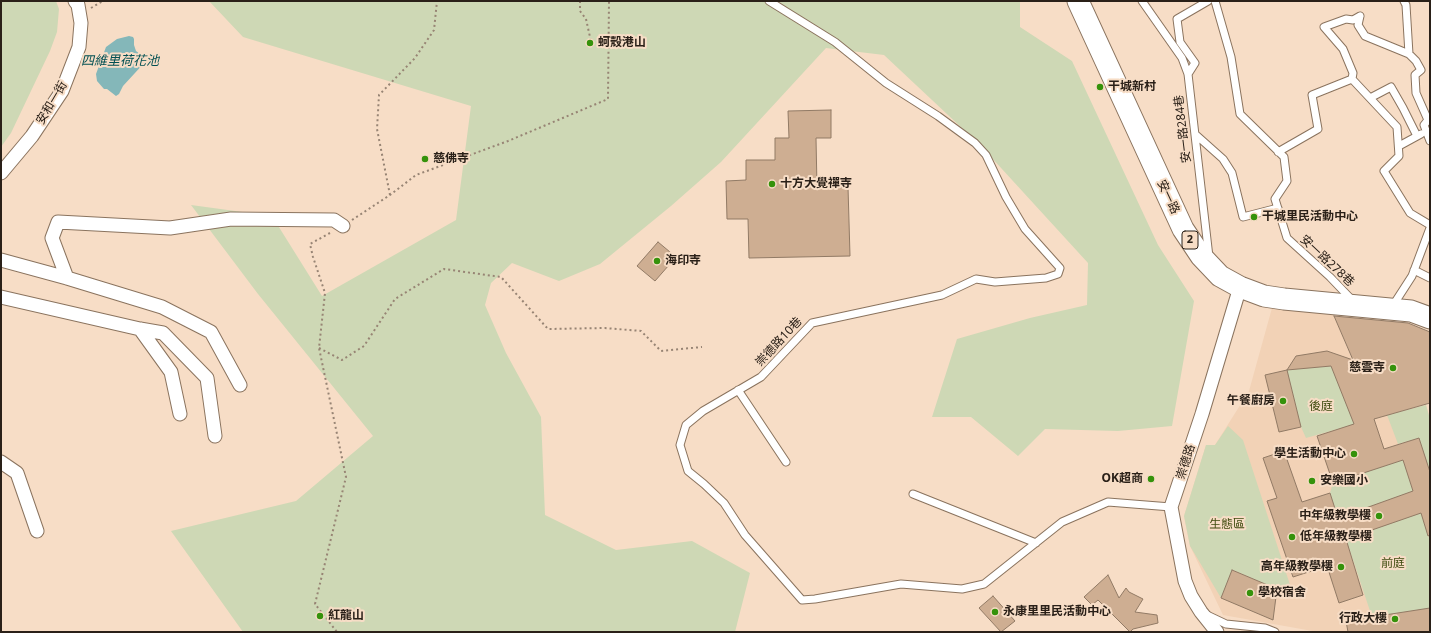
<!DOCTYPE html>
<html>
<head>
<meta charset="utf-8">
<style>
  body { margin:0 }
  #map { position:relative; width:1431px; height:633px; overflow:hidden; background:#f7ddc6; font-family:"Noto Sans",sans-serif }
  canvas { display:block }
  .frame { position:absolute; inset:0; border:2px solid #2a2018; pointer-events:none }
</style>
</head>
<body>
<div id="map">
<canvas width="1431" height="633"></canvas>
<div class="frame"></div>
</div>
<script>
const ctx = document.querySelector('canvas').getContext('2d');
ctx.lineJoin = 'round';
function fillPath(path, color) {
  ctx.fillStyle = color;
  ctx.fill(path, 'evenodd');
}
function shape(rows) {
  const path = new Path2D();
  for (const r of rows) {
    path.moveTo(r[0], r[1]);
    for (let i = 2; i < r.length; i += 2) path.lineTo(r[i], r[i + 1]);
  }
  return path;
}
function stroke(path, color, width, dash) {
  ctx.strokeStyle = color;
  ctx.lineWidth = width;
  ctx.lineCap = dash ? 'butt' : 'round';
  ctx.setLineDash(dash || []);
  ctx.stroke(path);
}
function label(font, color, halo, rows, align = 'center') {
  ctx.font = font + ' "Noto Sans","Noto Sans TC",sans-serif';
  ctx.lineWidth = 4;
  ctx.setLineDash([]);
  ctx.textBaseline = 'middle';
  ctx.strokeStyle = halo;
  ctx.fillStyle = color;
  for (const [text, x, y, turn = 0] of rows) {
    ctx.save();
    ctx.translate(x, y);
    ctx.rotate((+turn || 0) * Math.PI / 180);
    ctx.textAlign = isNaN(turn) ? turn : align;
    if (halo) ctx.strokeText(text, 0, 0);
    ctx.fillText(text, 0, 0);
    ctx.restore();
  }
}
const built = shape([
  [1272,308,1333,314,1377,418,1426,405,1430,419,1430,632,1318,632,1223,615,1190,546,1184,516,1206,445,1215,445,1249,391]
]);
const green = shape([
  [1,1,56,1,59,9,57,32,50,51,11,133,1,147],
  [209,1,1020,1,1020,27,1072,61,1158,245,1194,301,1172,426,1118,431,1045,429,1018,456,971,417,932,417,957,339,1030,318,1087,305,1088,263,980,145,884,55,826,48,721,162,671,206,600,264,559,281,512,263,491,283,485,305,506,353,541,417,545,515,616,550,692,541,750,573,735,632,243,632,171,531,296,501,373,436,258,294,191,205,272,216,322,296,456,220,471,106,243,37],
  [1331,366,1377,418,1306,438,1301,427,1287,370],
  [1426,405,1430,419,1430,472,1419,438,1398,444,1387,415],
  [1228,426,1243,440,1291,588,1277,589,1233,570,1221,598,1190,546,1184,516,1206,445,1215,445],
  [1402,457,1413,491,1338,518,1330,493,1333,483],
  [1421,513,1430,541,1430,608,1372,617,1346,539]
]);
const water = shape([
  [129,36,133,37,134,39,134,45,136,51,140,54,145,54,146,61,123,86,119,94,116,96,107,89,104,89,97,81,96,74,106,47,117,39]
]);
const building = shape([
  [831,110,831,138,816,138,817,188,848,187,850,256,749,258,748,219,727,219,726,181,746,180,746,160,775,160,775,138,789,138,788,111,831,110],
  [658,242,676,257,655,281,637,266,658,242],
  [1334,316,1408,323,1430,332,1430,403,1374,419,1384,449,1419,438,1430,472,1430,535,1428,536,1421,513,1346,539,1363,595,1339,603,1327,566,1293,577,1267,501,1277,498,1263,458,1284,451,1302,502,1330,493,1338,518,1413,491,1403,460,1333,483,1317,436,1354,424,1331,366,1287,370,1296,356,1327,351,1353,360,1334,316],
  [1287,370,1301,427,1279,432,1265,375,1287,370],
  [1232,570,1277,589,1273,620,1221,598,1232,570],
  [1108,575,1119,598,1126,588,1129,592,1143,599,1135,612,1157,615,1158,623,1133,629,1130,632,1098,600,1092,605,1084,597,1108,575],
  [993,596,1015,621,1001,632,979,608,993,596],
  [1430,608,1430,632,1348,632,1346,621,1430,608]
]);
const path = shape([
  [580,1,580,11,586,19,592,46],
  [91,8,103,1],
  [390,195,377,129,379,95,415,58,434,30,437,1],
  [352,220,390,195,416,175,508,141,608,99,609,1],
  [330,233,310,244,313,257,325,293,319,348,346,477,315,604,337,632],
  [319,348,342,360,364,346,395,299,444,269,501,277,548,329,605,328,641,331,661,351,702,347]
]);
const lane = shape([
  [769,1,835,42,886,83,938,116,975,143,986,155,1006,197,1025,229,1060,268,1058,274,1046,278,995,282,976,279,942,295,812,323,761,377,703,411,686,425,680,445,688,471,704,484,724,503,745,535,802,600,815,599,901,584,962,589,984,584,1062,522,1108,502,1171,507],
  [1142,1,1182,58,1188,74,1209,257],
  [1215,1,1231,57,1240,114,1284,157,1287,181,1275,199,1287,238,1330,277,1353,301],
  [1404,1,1406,5,1409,54,1416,61,1421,70,1415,75,1416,93,1428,120,1424,125,1430,141],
  [1360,16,1353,20,1346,19,1324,27,1343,49,1353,73,1352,79,1397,127,1399,156,1384,171,1410,213,1430,225],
  [1360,16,1358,25,1365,36,1409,54],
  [1188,74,1195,63,1180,42,1177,19,1208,1],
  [1370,98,1391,87,1403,108,1417,136],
  [1195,134,1223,159,1232,173,1243,217,1278,208],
  [1399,146,1421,134],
  [1278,152,1318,129,1312,95,1352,79],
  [1414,270,1430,278],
  [1392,307,1412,276,1430,228],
  [738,390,786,462],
  [913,494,1036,543],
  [1207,615,1226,624,1265,628,1275,632]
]);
const street = shape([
  [1,173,32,136,62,91,79,47,81,23,78,5,75,1],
  [1,260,67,278,162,307,211,332,240,385],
  [67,278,52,238,58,222,170,228,231,219,334,220,343,226],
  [1,297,140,329,163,333,207,378,215,436],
  [140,329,171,372,180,414],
  [1,462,17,473,37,531],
  [1217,632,1201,612,1191,596,1185,581,1171,507,1202,414,1240,287]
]);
const primary = shape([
  [1078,1,1183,229,1201,256,1220,276,1240,287,1264,296,1284,299,1411,311,1430,318]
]);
const markers = [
  [590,43,4,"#35920b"],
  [1100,87,4,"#35920b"],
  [425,159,4,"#35920b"],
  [772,184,4,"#35920b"],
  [1254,217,4,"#35920b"],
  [657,261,4,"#35920b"],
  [1393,368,4,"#35920b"],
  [1283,401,4,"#35920b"],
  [1354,454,4,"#35920b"],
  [1151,479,4,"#35920b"],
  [1312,481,4,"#35920b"],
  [1379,516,4,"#35920b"],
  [1292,537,4,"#35920b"],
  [1341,567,4,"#35920b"],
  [1250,593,4,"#35920b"],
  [995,612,4,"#35920b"],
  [320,616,4,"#35920b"],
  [1395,619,4,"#35920b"]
];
const shields = [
  [1190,240,16]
];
const shieldNames = [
  ["2",1190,240]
];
const poiNames = [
  ["蚵殼港山",598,43],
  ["干城新村",1108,87],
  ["慈佛寺",433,159],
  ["十方大覺禪寺",780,184],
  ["干城里民活動中心",1262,217],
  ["海印寺",665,261],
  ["慈雲寺",1385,368,"right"],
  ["午餐廚房",1275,401,"right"],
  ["學生活動中心",1346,454,"right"],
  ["OK超商",1143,479,"right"],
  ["安樂國小",1320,481],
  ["中年級教學樓",1371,516,"right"],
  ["低年級教學樓",1300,537],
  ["高年級教學樓",1333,567,"right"],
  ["學校宿舍",1258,593],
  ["永康里里民活動中心",1003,612],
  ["紅龍山",328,616],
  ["行政大樓",1387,619,"right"]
];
const streetNames = [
  ["安和一街",52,103,-59],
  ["安一路284巷",1183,129,-97],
  ["安一路",1168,197,65],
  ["安一路278巷",1327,261,43],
  ["崇德路10巷",779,342,-47],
  ["崇德路",1186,462,-72]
];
const parkNames = [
  ["後庭",1321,407],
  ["生態區",1227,525],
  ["前庭",1393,564]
];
const waterNames = [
  ["四維里荷花池",120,61]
];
fillPath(built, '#f2d2b6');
fillPath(green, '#ced8b5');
fillPath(water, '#84b7b9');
fillPath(building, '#ceae92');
stroke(building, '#917a65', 1);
stroke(lane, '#8a735e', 9);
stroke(street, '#8a735e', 15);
stroke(primary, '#8a735e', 23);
stroke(path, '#978474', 2, [2, 3]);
stroke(lane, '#fff', 7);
stroke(street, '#fff', 13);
stroke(primary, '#fff', 21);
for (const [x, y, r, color] of markers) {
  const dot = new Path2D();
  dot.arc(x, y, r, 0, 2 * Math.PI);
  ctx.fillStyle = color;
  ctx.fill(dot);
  stroke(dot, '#f7ddc6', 1.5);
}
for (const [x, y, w] of shields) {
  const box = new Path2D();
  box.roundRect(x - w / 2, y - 9, w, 18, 3);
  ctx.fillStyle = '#f7ddc6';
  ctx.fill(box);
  stroke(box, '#2a2018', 1);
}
label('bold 11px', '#2a2018', null, shieldNames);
label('bold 12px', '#2a2018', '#f7ddc6', poiNames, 'left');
label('12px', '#2a2018', '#f7ddc6', streetNames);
label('12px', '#404c10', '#f7ddc6', parkNames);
label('italic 13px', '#004f52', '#f7ddc6', waterNames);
</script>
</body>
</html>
